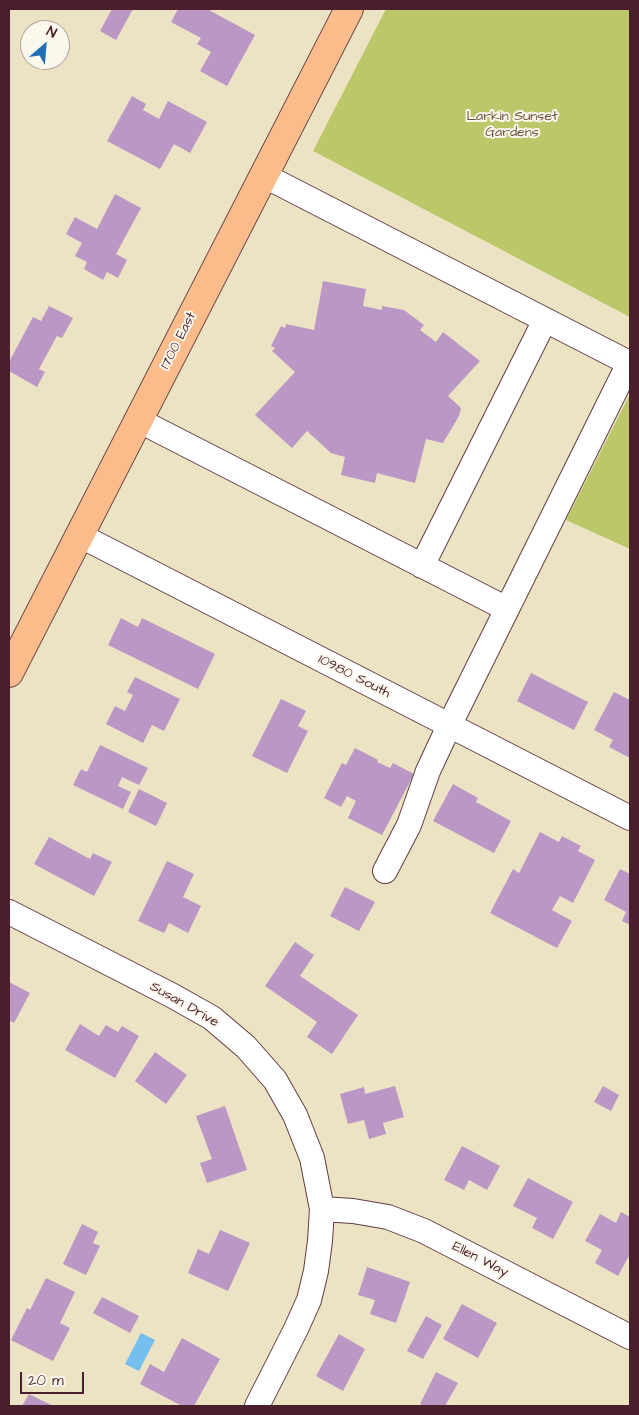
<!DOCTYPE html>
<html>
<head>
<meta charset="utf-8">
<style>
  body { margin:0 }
  #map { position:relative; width:639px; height:1415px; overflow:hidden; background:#ece3c4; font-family:"Architects Daughter",sans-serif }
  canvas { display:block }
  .frame { position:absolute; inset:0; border:10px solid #4a1f2b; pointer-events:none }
  .north { position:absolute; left:20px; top:20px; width:50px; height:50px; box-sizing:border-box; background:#fbf7ec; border:1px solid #b4a19f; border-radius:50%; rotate:27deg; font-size:14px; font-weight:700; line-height:20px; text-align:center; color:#4a1f2b }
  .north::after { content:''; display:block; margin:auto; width:18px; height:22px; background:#1f6fb2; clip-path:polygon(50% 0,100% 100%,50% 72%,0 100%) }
  .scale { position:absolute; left:20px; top:1372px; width:64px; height:22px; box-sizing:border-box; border:2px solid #4a1f2b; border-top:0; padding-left:6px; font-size:15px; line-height:18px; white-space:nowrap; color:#4a1f2b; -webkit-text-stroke:4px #fbf7ec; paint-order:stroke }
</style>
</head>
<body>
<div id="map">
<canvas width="639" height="1415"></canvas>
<div class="frame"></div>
<div class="north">N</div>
<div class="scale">20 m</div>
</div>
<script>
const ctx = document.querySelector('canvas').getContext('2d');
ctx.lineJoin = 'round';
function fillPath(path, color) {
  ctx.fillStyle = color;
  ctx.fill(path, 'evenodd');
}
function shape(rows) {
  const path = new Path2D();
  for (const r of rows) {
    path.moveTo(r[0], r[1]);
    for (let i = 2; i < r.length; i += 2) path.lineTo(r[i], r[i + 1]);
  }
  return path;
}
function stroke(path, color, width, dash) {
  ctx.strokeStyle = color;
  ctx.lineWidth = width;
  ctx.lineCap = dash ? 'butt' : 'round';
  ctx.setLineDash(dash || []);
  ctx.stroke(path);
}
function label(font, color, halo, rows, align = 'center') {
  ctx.font = font + ' "Architects Daughter",sans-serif';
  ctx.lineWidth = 4;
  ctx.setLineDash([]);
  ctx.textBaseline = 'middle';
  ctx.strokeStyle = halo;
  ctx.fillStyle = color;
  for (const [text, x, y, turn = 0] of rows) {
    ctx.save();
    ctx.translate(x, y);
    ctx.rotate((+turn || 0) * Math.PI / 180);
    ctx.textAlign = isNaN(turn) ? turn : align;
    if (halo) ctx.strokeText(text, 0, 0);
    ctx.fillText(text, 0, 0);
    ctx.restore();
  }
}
const green = shape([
  [386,9,630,9,630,317,313,151],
  [630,394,630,549,566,520]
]);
const water = shape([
  [141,1333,155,1340,139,1371,125,1364]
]);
const building = shape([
  [112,9,133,9,116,40,100,31],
  [178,9,207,9,255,35,227,86,200,71,211,52,197,44,201,38,171,22],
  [132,96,146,104,143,110,159,119,168,101,207,122,190,153,174,144,160,169,107,141],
  [115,194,141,208,116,254,127,260,118,278,107,272,103,280,84,269,87,262,75,256,82,243,66,234,75,217,97,229],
  [323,281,366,289,363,306,382,310,382,306,404,310,424,325,420,330,436,342,443,332,480,361,448,396,461,408,459,416,443,443,426,439,415,483,377,473,375,483,341,475,345,457,331,453,307,431,292,448,255,415,295,372,272,351,275,348,271,346,281,326,285,328,286,324,314,330],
  [49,306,73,318,62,338,57,336,39,369,45,372,37,387,9,371,9,362,33,317,41,321],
  [121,618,138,627,142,618,215,654,198,689,108,645],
  [531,673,588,702,574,730,517,701],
  [135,677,180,699,164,731,152,725,143,743,106,724,115,706,125,711,133,695,127,692],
  [614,692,630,700,630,758,609,747,613,740,594,730],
  [281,699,306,711,298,726,308,731,287,773,252,756],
  [100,745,148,768,139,785,122,777,118,786,131,792,123,809,73,785,81,769,87,772],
  [355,748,378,760,377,762,390,768,393,763,414,774,382,835,348,818,356,801,347,796,341,807,324,798,342,763,346,765],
  [453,784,478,798,476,802,511,821,494,853,433,821],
  [139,789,167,803,156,826,128,812],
  [540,832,559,842,562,836,581,846,578,851,595,860,573,903,560,896,552,910,572,921,557,948,490,913,513,869,519,873],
  [49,837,90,859,93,853,112,862,94,896,34,864],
  [167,861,194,874,183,897,201,906,188,933,169,923,164,933,138,921],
  [620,869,630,874,630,925,622,921,626,912,604,900],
  [345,887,375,902,359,931,330,916],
  [295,942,314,955,300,976,358,1015,332,1054,307,1037,317,1022,265,986],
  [9,982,30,993,14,1023,9,1020],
  [80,1024,99,1036,106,1025,118,1032,122,1026,139,1036,115,1078,65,1050],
  [155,1052,187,1075,166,1104,135,1081],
  [395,1086,404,1117,383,1123,386,1134,369,1139,364,1120,348,1124,340,1094,364,1087,365,1094],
  [603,1086,619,1095,611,1111,594,1102],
  [225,1106,247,1170,207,1183,200,1163,212,1159,196,1116],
  [462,1146,500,1166,487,1190,469,1180,464,1190,444,1180],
  [528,1178,573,1202,553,1239,532,1228,537,1218,513,1206],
  [621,1212,630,1217,630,1254,618,1276,595,1263,602,1250,585,1241,600,1214,616,1223],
  [82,1224,98,1232,93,1243,100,1246,86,1275,63,1264],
  [220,1230,250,1243,228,1291,188,1273,198,1249,209,1254],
  [367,1267,410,1282,396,1323,370,1314,375,1300,358,1295],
  [46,1278,75,1292,60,1323,70,1328,53,1361,11,1340,27,1308,30,1310],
  [102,1297,139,1316,130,1333,93,1313],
  [462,1304,497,1323,478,1358,443,1339],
  [426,1316,442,1325,423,1359,407,1351],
  [339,1334,365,1349,343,1391,316,1376],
  [182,1338,220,1359,194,1406,182,1406,140,1384,150,1364,164,1372],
  [436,1372,458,1383,445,1406,425,1406,420,1404],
  [29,1394,53,1406,22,1406]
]);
const minor = shape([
  [263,175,629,363,449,726,428,771,409,825,385,871],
  [138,420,507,609],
  [79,535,630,818],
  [422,566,545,320],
  [9,912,173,996,212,1018,246,1047,275,1080,295,1115,312,1158,322,1209,320,1241,316,1271,309,1300,296,1329,257,1406],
  [322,1209,353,1211,388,1217,424,1231,630,1337]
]);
const major = shape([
  [9,673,349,9]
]);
const parkNames = [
  ["Larkin Sunset",512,117],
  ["Gardens",512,133]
];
const streetNames = [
  ["1700 East",179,341,-63],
  ["10980 South",354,677,27],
  ["Susan Drive",184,1005,30],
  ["Ellen Way",480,1260,27]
];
fillPath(green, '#bbc769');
fillPath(water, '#75bfee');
fillPath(building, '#bb97c5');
stroke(minor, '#623c42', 26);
stroke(major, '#623c42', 30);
stroke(minor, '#fff', 24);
stroke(major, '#fabc8b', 28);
label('14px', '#6c513e', '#fbf7ec', parkNames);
label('14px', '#4a1f2b', '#fbf7ec', streetNames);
</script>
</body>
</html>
